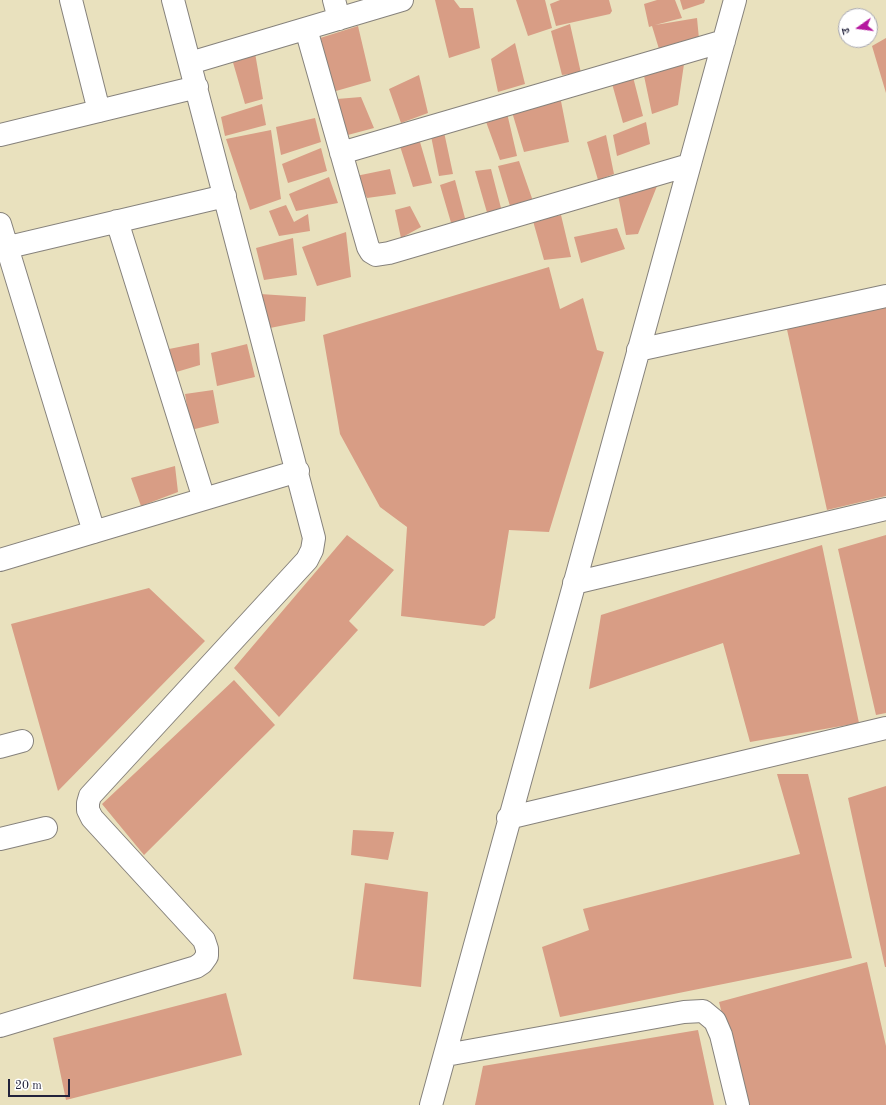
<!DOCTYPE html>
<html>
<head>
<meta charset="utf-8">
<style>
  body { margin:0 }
  #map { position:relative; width:886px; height:1105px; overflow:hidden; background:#e9e1be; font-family:"Old Standard TT","Noto Serif Devanagari",serif }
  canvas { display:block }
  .north { position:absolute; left:838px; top:8px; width:40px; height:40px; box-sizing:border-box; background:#fff; border:1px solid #a7a7b1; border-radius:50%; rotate:256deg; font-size:11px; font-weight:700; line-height:16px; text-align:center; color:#22223b }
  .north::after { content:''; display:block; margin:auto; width:14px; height:18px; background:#b5179e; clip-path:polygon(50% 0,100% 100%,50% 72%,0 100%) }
  .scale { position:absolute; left:8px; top:1079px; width:62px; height:18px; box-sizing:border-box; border:2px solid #22223b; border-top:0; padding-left:5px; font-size:12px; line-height:14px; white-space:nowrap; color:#22223b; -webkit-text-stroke:3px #fff; paint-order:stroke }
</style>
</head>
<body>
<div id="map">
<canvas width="886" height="1105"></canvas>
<div class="north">उ</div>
<div class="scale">20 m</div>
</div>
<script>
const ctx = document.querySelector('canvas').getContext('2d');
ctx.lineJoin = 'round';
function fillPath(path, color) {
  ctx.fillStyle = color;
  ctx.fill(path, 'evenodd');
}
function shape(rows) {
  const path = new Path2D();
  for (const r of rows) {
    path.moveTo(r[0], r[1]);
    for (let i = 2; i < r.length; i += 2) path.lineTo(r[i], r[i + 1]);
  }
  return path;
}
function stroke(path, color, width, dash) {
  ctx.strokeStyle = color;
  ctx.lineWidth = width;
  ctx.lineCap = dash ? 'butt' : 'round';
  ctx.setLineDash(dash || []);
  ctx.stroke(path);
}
const building = shape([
  [435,0,454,0,460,8,473,8,480,48,449,58],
  [516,0,545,0,552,28,528,36],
  [560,0,609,0,612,11,610,14,556,26,550,4],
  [657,0,675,0,682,18,655,25,697,18,699,39,659,49,652,26,649,27,644,4],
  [680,0,705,0,704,3,683,10],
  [570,24,581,73,562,75,551,31],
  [358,26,371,81,329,93,317,39],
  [886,38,886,93,872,46],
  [515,43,525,84,498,92,491,59],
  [255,53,263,99,245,104,232,59],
  [684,64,678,105,652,114,643,71],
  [632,73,643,116,623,123,611,80],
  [419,75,428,113,401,123,389,89],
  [560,96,569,142,524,152,512,112],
  [361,97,374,128,344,136,337,99],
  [262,104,266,125,225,136,221,117],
  [507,113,517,156,500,160,485,119],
  [315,118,321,142,281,155,276,127],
  [646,122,650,144,617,156,613,135],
  [271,130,281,199,250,210,226,139],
  [444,132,453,174,439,176,431,136],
  [606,135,614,174,598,180,587,142],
  [420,142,432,183,413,187,399,143],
  [321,148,327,171,288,183,282,164],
  [519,161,534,204,510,206,498,166],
  [390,169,396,194,367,198,356,176],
  [491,169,501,208,500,211,488,216,475,171],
  [329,177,338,203,296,211,289,194],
  [455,180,466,222,452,226,440,185],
  [659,181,638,234,626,235,618,195],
  [286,205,294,222,308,214,310,231,279,236,269,211],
  [410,206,421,227,401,238,395,210],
  [561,215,571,257,544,260,533,221],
  [617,228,625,249,581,263,574,237],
  [346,232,351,277,317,286,302,247],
  [293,238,297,275,264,280,256,248],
  [549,267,560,309,583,298,597,350,604,352,549,532,509,530,495,618,484,626,401,616,407,527,380,507,340,434,323,335],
  [260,294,306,297,305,321,265,329],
  [886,305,886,496,827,510,786,325],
  [199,343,200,365,173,373,169,349],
  [247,344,255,377,217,386,211,353],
  [213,390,219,423,191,430,185,394],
  [175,466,178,492,141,506,131,478],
  [347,535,394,570,349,621,358,630,279,717,234,668],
  [886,535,886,713,876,715,838,549],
  [822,545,859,723,750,742,723,643,589,689,601,615],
  [149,588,205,641,58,791,11,624],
  [234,680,275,725,144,855,102,804],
  [777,774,808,774,852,958,560,1017,542,947,589,930,583,909,800,854],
  [886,786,886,967,885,967,848,798],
  [353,830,394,832,388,860,351,855],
  [365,883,428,892,421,987,353,979],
  [867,962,886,1046,886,1105,745,1105,719,1002],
  [226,993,242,1055,66,1100,53,1038],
  [698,1030,714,1105,475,1105,483,1066]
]);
const minor = shape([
  [71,0,99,111],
  [334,0,339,19],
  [306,29,368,247,371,252,376,255,389,253,689,165],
  [190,63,402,0],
  [0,135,197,87],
  [341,153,724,41],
  [117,221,204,499],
  [0,224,94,532],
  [0,249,225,196],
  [638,350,886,296],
  [0,560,298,471],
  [574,583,886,509],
  [0,747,22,741],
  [508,818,886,728],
  [0,839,46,828],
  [0,1026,196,967,202,963,207,956,207,949,204,940,92,818,88,810,88,803,90,796,307,560,312,550,314,538,173,0],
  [446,1055,684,1012,703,1011,715,1021,721,1035,738,1105],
  [431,1105,735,0]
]);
fillPath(building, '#d89d85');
stroke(minor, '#86827c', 24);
stroke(minor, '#fff', 22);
</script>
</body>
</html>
